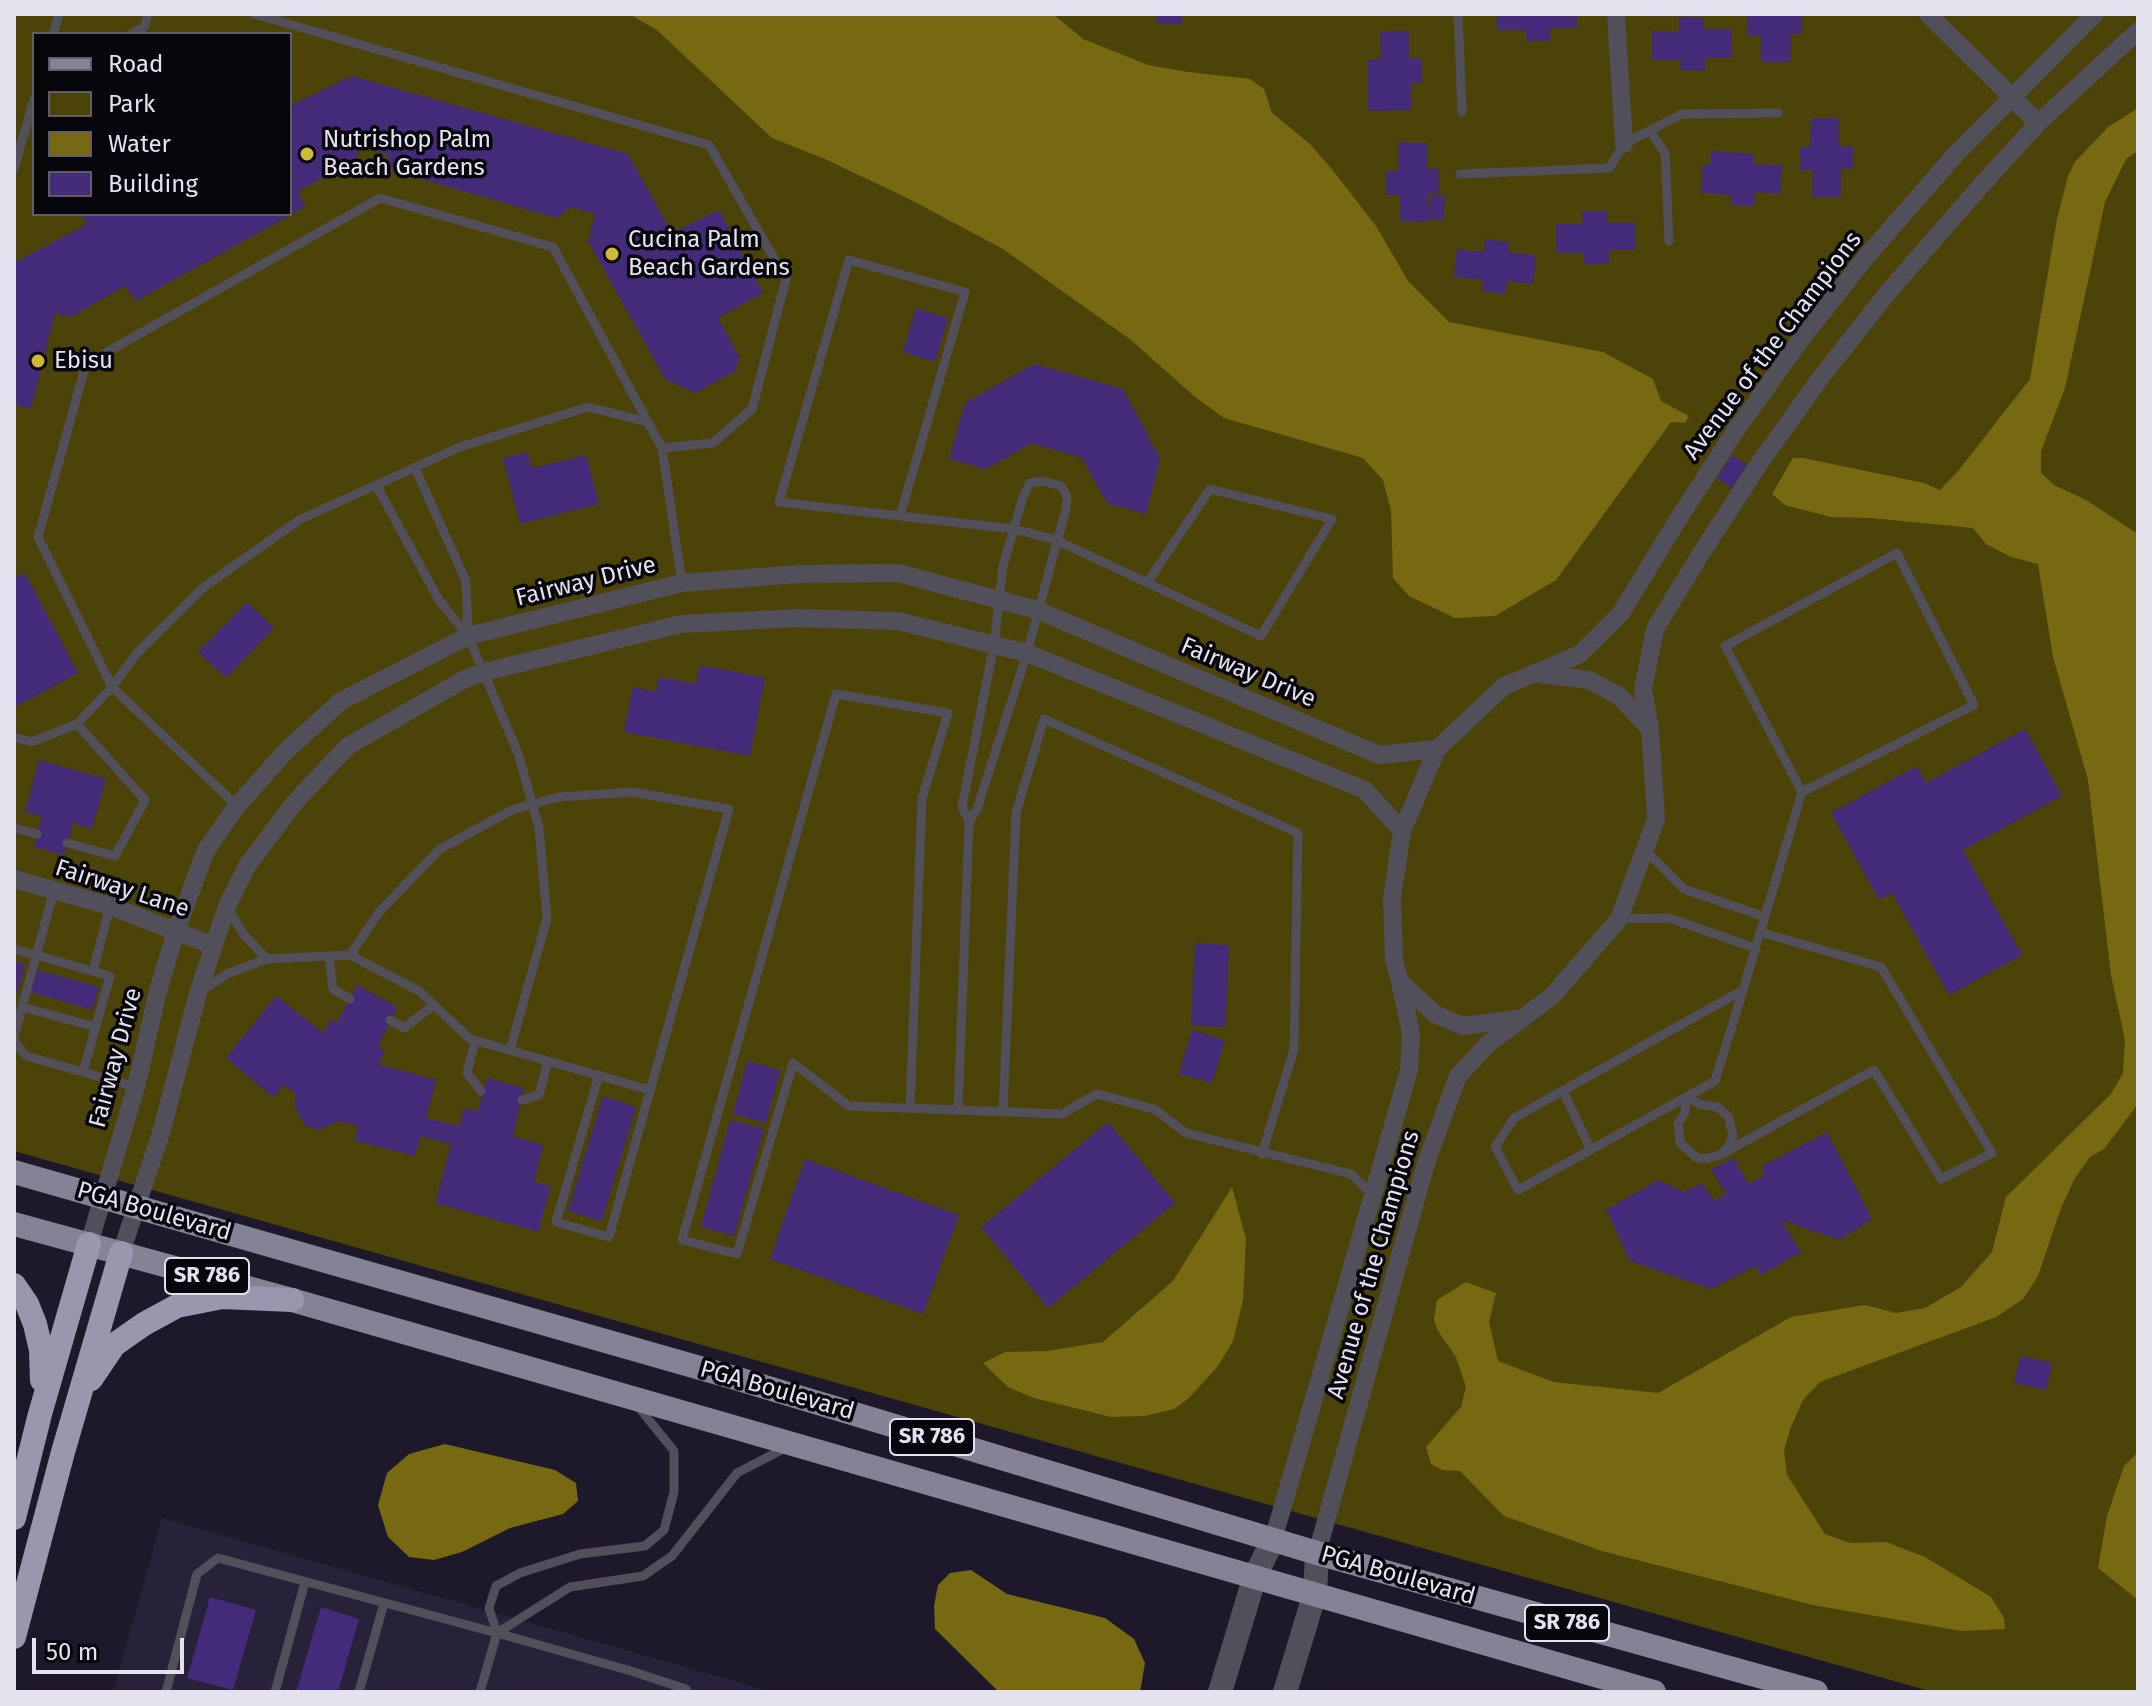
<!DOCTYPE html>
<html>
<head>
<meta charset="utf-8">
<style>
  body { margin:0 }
  #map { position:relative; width:2152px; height:1706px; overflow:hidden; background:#1d192b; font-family:"Fira Sans",sans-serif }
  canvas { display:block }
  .frame { position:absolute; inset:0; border:16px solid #e4e2ee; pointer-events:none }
  .legend { position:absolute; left:32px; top:32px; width:260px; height:184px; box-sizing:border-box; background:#07060d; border:2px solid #5f5e67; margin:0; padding:10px 14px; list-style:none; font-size:24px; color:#e4e2ee }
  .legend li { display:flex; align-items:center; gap:16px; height:40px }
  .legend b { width:40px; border:2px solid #5f5e67 }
  .scale { position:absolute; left:32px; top:1638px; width:152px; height:36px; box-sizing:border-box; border:4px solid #e4e2ee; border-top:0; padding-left:10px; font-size:24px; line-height:28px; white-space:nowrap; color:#e4e2ee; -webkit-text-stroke:6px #07060d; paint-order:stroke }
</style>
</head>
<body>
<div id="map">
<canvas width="2152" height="1706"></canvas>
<div class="frame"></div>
<ul class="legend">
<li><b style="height:10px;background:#868296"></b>Road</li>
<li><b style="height:22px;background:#4c4308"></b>Park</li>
<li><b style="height:22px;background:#776911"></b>Water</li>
<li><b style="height:22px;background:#432b79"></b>Building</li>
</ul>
<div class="scale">50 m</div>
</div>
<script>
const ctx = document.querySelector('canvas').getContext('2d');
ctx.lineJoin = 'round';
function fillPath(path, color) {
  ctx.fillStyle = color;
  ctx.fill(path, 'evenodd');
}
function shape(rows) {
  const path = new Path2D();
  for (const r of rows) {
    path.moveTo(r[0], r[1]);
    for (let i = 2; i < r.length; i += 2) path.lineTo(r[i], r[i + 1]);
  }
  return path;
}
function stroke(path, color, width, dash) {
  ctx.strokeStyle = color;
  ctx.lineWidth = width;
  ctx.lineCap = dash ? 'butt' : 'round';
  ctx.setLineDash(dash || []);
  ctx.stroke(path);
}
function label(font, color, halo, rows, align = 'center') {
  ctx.font = font + ' "Fira Sans",sans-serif';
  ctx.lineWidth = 7;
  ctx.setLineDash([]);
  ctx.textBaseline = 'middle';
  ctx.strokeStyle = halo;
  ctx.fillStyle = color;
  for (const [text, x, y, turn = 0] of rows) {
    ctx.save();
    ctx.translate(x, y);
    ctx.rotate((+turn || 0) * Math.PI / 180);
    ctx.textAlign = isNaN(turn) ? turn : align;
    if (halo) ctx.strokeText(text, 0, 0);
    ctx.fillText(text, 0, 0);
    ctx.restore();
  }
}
const built = shape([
  [162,1518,773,1692,113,1692]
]);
const green = shape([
  [14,14,2138,14,2138,1692,1933,1692,14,1151],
  [34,34,290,34,290,214,34,214]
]);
const water = shape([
  [629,14,1053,14,1083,39,1148,65,1188,72,1250,79,1264,89,1272,113,1310,144,1335,173,1376,226,1408,281,1449,322,1603,352,1653,379,1661,401,1689,416,1685,423,1671,422,1556,580,1495,616,1455,618,1409,596,1393,578,1391,510,1383,480,1363,458,1224,418,1194,396,1131,340,1003,249,911,200,825,159,772,138,657,30],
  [2138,108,2138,151,2126,159,2105,202,2065,388,2041,451,2041,473,2054,485,2086,500,2138,534,2138,1104,2104,1149,2090,1157,2075,1178,2061,1208,2038,1276,2023,1299,1996,1317,1820,1382,1803,1400,1791,1427,1784,1450,1787,1475,1825,1534,1850,1543,1886,1542,1925,1557,1991,1597,2004,1618,2005,1629,1961,1631,1813,1605,1602,1551,1504,1516,1460,1471,1442,1470,1431,1464,1426,1447,1461,1407,1466,1387,1456,1357,1438,1331,1434,1320,1437,1300,1466,1282,1496,1293,1489,1322,1498,1361,1554,1382,1658,1393,1791,1317,1865,1305,1896,1313,1925,1308,1961,1287,1992,1252,2006,1197,2111,1094,2123,1073,2125,1040,2111,975,2088,780,2053,657,2038,564,2011,557,1986,544,1973,528,1871,518,1831,517,1785,505,1772,494,1793,458,1803,458,1924,483,1940,490,1959,470,2030,379,2057,219,2068,176,2075,162,2108,127],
  [1232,1187,1246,1239,1243,1300,1233,1341,1218,1366,1189,1398,1174,1409,1145,1416,1111,1417,1034,1398,1008,1387,983,1363,1005,1352,1047,1351,1103,1342,1173,1281],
  [445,1444,555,1470,576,1483,578,1501,563,1514,510,1528,462,1552,434,1560,409,1557,388,1537,378,1505,387,1473,409,1454],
  [2138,1452,2138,1600,2098,1568,2107,1516,2124,1466],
  [971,1570,1007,1594,1105,1618,1134,1639,1145,1663,1140,1692,999,1692,935,1629,934,1606,938,1585,950,1573]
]);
const building = shape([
  [1157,14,1182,14,1182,24,1157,24],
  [1497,14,1577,14,1577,28,1550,28,1550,41,1526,41,1526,30,1497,30],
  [1748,14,1802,14,1801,34,1791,34,1790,62,1761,62,1761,36,1747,36],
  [1679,17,1704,18,1704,29,1732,29,1731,58,1705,58,1705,71,1680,70,1681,60,1652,60,1652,31,1679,32],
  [1409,31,1409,58,1421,58,1422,83,1411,83,1411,110,1368,111,1368,60,1381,59,1380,32],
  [352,76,628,154,672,233,719,210,763,293,718,318,739,356,736,371,695,393,665,379,588,241,595,214,571,207,557,218,393,171,387,154,360,147,355,161,298,191,305,207,136,301,125,286,71,317,55,313,31,409,14,404,14,263,87,224,81,214,290,214,290,106],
  [1811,118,1839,118,1839,146,1853,146,1853,169,1841,169,1841,197,1812,197,1813,170,1800,170,1800,147,1810,147],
  [1399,142,1427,143,1427,169,1439,169,1439,193,1428,193,1428,222,1400,221,1400,195,1386,195,1386,171,1398,171],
  [1711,151,1754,154,1753,164,1782,165,1780,194,1755,192,1754,206,1731,205,1731,195,1701,193,1703,164,1711,165],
  [1431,195,1445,196,1443,221,1428,219],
  [1582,211,1607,211,1607,223,1635,223,1635,250,1609,250,1609,264,1584,264,1584,253,1556,253,1556,224,1582,224],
  [1485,239,1509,242,1508,252,1536,255,1533,284,1507,281,1505,294,1482,291,1483,280,1454,277,1457,249,1484,252],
  [916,308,948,318,935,362,903,352],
  [1034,364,1123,389,1160,458,1146,514,1107,503,1082,458,1032,443,986,469,949,459,965,403],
  [527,452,532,468,586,455,599,504,520,524,503,458],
  [1732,455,1747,465,1732,488,1717,478],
  [25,573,78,673,17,706,14,701,14,578],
  [247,602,274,628,226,678,198,652],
  [700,665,765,678,750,756,624,732,633,687,656,692,659,677,696,684],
  [2025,729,2062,796,1963,850,2022,955,1949,995,1892,893,1879,900,1831,813,1917,766,1926,783],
  [39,760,106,779,92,829,73,823,64,855,34,847,42,817,25,812],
  [1195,943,1229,945,1225,1027,1191,1025],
  [14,961,25,964,15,1000,14,1000],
  [37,970,99,987,92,1010,31,992],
  [357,985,397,1007,378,1047,385,1051,378,1064,436,1080,426,1118,459,1126,464,1108,478,1111,487,1078,524,1088,513,1136,543,1145,534,1182,551,1186,538,1232,435,1203,451,1144,421,1136,415,1156,355,1141,358,1126,339,1121,318,1130,306,1126,299,1116,295,1104,296,1094,284,1085,273,1097,226,1058,276,996,323,1033,331,1019,337,1022],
  [1192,1030,1225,1040,1212,1083,1179,1074],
  [747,1061,780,1070,766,1123,733,1114],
  [603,1096,636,1107,602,1221,568,1211],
  [730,1120,764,1129,734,1236,701,1227],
  [1108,1122,1175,1203,1048,1308,981,1227],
  [1827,1132,1872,1219,1840,1240,1781,1220,1801,1252,1761,1275,1755,1266,1711,1289,1630,1261,1606,1210,1658,1180,1684,1192,1702,1183,1714,1201,1726,1194,1711,1169,1734,1158,1748,1184,1765,1175,1761,1167],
  [805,1159,959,1215,923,1314,770,1259],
  [2020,1356,2052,1363,2046,1390,2014,1383],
  [210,1597,256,1610,233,1690,187,1678],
  [321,1607,359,1619,338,1692,296,1692]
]);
const service = shape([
  [254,14,709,145,786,279,752,409,713,443,662,448,682,583],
  [1458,14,1462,112],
  [53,34,59,14],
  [131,34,144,27,148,14],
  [1650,131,1665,153,1669,241],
  [14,169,34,99],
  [1460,174,1609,168,1624,144,1682,114,1778,113],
  [415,468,466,581,468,636],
  [376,485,439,600,468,636,518,753,539,828,547,918,510,1050],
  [900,516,965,292,849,260,779,502,839,509,1014,529,1056,540,1261,636,1332,519,1210,489,1147,583],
  [77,724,112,687,137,653,204,587,299,520,460,447,588,407,648,422],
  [14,737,32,742,77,724,145,800,115,856,67,843],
  [237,806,112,687,38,537,86,364,380,198,553,247,662,448],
  [969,822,977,809,1027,653,1066,509,1067,497,1061,486,1043,481,1030,483,1023,497,1003,566,994,645,962,806,969,822,958,1110,1062,1114,1097,1094,1154,1109,1186,1133,1351,1174,1374,1196],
  [14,828,37,834],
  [1645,850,1684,889,1765,917],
  [228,909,244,935,267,959],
  [1619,919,1669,918,1755,948],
  [14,949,110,976,83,1072],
  [350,955,419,991,470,1039,650,1090],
  [329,957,333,989,350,999],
  [93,971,110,906],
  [1743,990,1514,1118,1495,1147,1518,1190,1715,1081,1743,990,1802,792,1725,646,1897,553,1974,705,1802,792],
  [201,991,229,973,267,959,350,955,380,911,440,849,512,810,559,797,632,792,729,809,609,1237,556,1222,599,1075],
  [22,1007,96,1027],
  [390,1020,404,1028,434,1005],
  [14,1037,54,890],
  [14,1041,26,1056,136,1087],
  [475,1041,467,1073,481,1091],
  [1563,1091,1591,1150],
  [1687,1096,1699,1104,1717,1107,1729,1117,1733,1136,1727,1148,1720,1155,1705,1159,1696,1157,1680,1143,1678,1124,1685,1112,1687,1096],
  [522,1100,539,1095,548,1061],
  [910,1108,922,798,948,713,836,694,682,1240,737,1254,793,1063,849,1106,958,1110],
  [1003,1111,1016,813,1044,719,1298,833,1294,1049,1262,1154],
  [1720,1155,1874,1070,1941,1179,1992,1153,1881,967,1760,932],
  [497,1633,570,1587,643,1576,672,1556,737,1473,787,1447],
  [166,1692,197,1574,218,1558,497,1633,631,1671,686,1689,687,1692],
  [275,1692,305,1582],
  [359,1692,384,1603],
  [480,1692,497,1633,489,1608,496,1586,520,1573,580,1554,645,1546,664,1530,674,1492,674,1451,636,1404]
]);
const minor = shape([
  [1616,14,1624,144],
  [1928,14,2038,123],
  [1536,673,1580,654,1621,613,1677,521,1736,430,1799,342,1866,257,1955,155,2095,14],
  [1650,729,1643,689,1655,629,1700,555,1759,464,1822,376,1889,291,1978,189,2038,123,2138,31],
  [14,879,110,906,214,946],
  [89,1244,136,1087,158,991,176,931,206,850,237,806,286,751,341,701,468,636,682,583,798,574,898,573,1037,610,1379,755,1437,749],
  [121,1253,161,1133,198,993,227,906,247,866,295,802,348,746,463,680,484,672,681,624,797,618,898,621,1027,653,1365,790,1402,831],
  [1273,1540,1409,1070,1411,1033,1400,982],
  [1317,1553,1426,1163,1458,1076,1488,1044,1523,1018,1553,995,1619,919,1656,819,1650,729,1619,696,1589,680,1535,673,1504,686,1437,749,1402,831,1392,898,1394,960,1400,982,1435,1014,1463,1026,1523,1018]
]);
const tertiary = shape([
  [1220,1692,1255,1576,1273,1540],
  [1285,1692,1315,1593,1317,1553]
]);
const primary = shape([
  [14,1172,735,1378,1317,1553,1816,1692],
  [14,1224,292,1300,1654,1692]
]);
const motorway = shape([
  [14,1285,27,1304,35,1324,41,1350,42,1380],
  [91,1379,114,1345,144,1324,177,1306,222,1297,292,1300],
  [14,1518,40,1414,89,1244],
  [14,1637,63,1452,121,1253]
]);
const markers = [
  [307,154,8,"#ceb837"],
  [612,254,8,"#ceb837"],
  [38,361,8,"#ceb837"]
];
const shields = [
  [207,1276,84],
  [932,1437,84],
  [1567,1623,84]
];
const shieldNames = [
  ["SR 786",207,1276],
  ["SR 786",932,1437],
  ["SR 786",1567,1623]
];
const poiNames = [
  ["Nutrishop Palm",323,140],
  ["Beach Gardens",323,168],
  ["Cucina Palm",628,240],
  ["Beach Gardens",628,268],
  ["Ebisu",54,361]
];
const streetNames = [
  ["Avenue of the Champions",1773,346,-53],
  ["Fairway Drive",586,582,-14],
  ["Fairway Drive",1248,673,23],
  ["Fairway Lane",122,889,18],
  ["Fairway Drive",116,1058,-75],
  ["PGA Boulevard",154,1212,16],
  ["Avenue of the Champions",1374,1265,-74],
  ["PGA Boulevard",777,1391,16],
  ["PGA Boulevard",1398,1576,16]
];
fillPath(built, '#272139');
fillPath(green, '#4c4308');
fillPath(water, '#776911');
fillPath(building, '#432b79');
stroke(service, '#514f59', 9);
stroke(minor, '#514f59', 18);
stroke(tertiary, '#514f59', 24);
stroke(primary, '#868296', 24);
stroke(motorway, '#9a96ae', 24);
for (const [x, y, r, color] of markers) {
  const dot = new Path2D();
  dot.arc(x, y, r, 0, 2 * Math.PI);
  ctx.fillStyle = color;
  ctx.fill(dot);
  stroke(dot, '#07060d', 3);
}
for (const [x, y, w] of shields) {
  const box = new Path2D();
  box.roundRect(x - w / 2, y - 18, w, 36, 6);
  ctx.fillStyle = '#07060d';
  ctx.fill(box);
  stroke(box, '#e4e2ee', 2);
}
label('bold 22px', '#e4e2ee', null, shieldNames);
label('24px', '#e4e2ee', '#07060d', poiNames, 'left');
label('24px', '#e4e2ee', '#07060d', streetNames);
</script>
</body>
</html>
